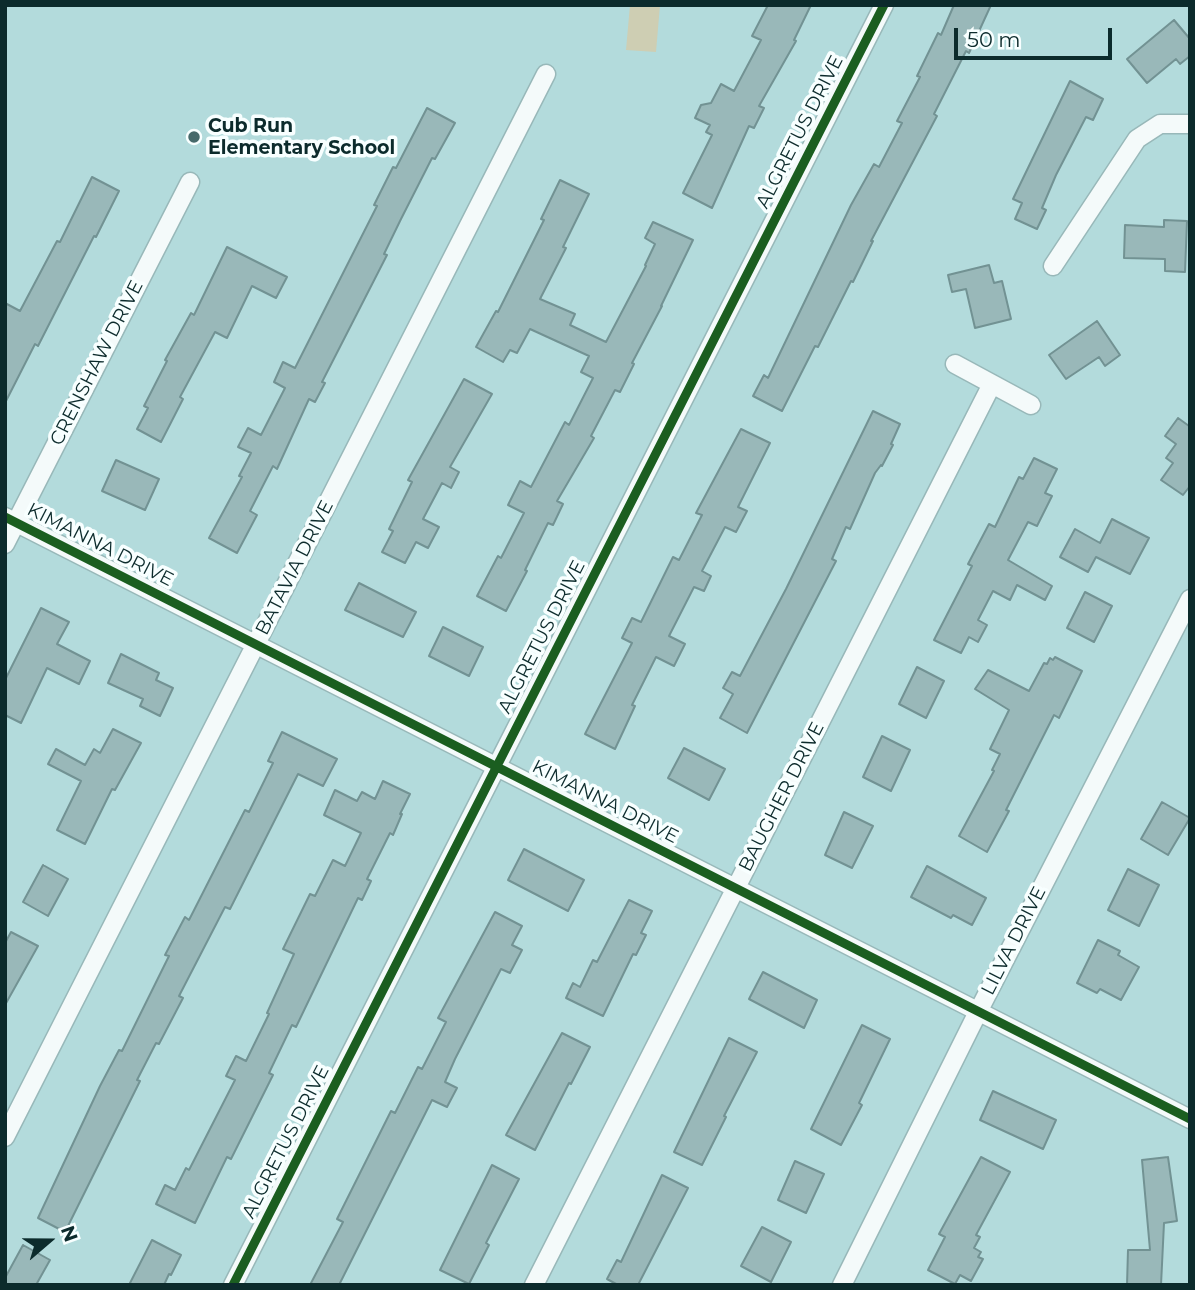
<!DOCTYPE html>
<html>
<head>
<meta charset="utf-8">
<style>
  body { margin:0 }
  #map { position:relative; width:1195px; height:1290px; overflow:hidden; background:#b3dbdc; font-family:Montserrat,sans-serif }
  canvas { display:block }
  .frame { position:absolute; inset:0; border:7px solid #0c2b2c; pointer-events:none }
  .north { position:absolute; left:14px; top:1206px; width:70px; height:70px; -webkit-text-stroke:5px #f8ffff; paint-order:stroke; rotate:70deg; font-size:19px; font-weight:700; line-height:28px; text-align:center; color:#0c2b2c }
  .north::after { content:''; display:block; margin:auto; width:24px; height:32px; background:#0c2b2c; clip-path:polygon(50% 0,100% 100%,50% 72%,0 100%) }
  .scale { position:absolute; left:954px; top:28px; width:158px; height:32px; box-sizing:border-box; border:4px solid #0c2b2c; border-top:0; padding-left:9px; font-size:21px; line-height:24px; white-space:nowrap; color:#0c2b2c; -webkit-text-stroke:5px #f8ffff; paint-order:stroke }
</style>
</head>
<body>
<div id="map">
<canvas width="1195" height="1290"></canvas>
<div class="frame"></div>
<div class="north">N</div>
<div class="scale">50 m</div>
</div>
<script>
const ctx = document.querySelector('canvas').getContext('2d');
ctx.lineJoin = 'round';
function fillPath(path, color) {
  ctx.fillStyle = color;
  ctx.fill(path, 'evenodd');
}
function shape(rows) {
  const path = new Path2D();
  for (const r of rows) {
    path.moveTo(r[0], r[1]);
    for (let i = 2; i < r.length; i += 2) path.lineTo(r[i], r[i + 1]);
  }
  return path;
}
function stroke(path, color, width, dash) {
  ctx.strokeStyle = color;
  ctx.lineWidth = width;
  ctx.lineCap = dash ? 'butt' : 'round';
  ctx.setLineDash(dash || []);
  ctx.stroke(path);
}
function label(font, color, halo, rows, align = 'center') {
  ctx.font = font + ' Montserrat,sans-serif';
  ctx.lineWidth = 7;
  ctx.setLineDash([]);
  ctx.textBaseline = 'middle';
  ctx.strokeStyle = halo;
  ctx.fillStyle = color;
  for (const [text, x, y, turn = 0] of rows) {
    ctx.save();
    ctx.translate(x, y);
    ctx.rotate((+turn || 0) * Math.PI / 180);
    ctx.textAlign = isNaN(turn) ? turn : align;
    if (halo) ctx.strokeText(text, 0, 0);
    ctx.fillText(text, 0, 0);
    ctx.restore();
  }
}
const green = shape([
  [630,5,660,5,656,52,626,50]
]);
const building = shape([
  [768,5,811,5,794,40,796,41,759,106,764,108,754,128,749,126,712,208,683,193,712,135,706,132,710,125,695,118,701,105,711,103,721,84,734,91,761,40,752,36,768,5],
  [954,5,991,5,969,53,966,51,934,114,937,116,871,241,873,241,853,282,851,281,818,347,815,346,782,411,753,396,764,375,768,378,851,205,874,164,879,167,902,123,897,121,920,77,917,76,938,33,941,35,954,5],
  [1174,20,1190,39,1190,56,1180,64,1176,59,1147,83,1127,59,1174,20],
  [1070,81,1103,99,1093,120,1086,117,1056,175,1042,208,1046,210,1037,229,1015,219,1022,203,1013,199,1070,81],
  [427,108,455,123,435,159,432,158,401,219,384,254,387,255,322,382,325,383,315,402,309,399,277,469,273,466,250,511,257,515,237,553,209,538,242,477,239,476,251,453,238,447,248,428,261,435,285,388,274,382,283,362,295,368,377,206,374,205,393,167,396,168,427,108],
  [92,177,119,191,96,237,94,236,38,346,35,344,5,403,5,303,20,311,57,241,60,242,92,177],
  [560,180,589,194,563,247,566,248,540,299,575,314,570,325,606,342,646,266,645,265,655,244,645,238,653,222,693,240,661,306,662,306,632,363,634,364,620,392,615,390,591,436,594,438,557,501,563,504,553,525,548,523,525,570,527,571,506,611,477,596,498,556,501,558,524,513,508,505,520,481,531,487,565,422,569,425,593,378,581,372,589,356,530,329,517,353,510,350,503,362,476,347,496,311,498,312,544,220,541,219,560,180],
  [1164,220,1187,221,1185,272,1165,271,1165,259,1124,258,1125,225,1164,227,1164,220],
  [227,247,287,277,276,298,252,286,227,338,215,332,180,397,183,399,161,442,137,429,148,408,144,406,167,361,165,360,191,313,194,315,227,247],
  [989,265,994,283,1002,281,1011,319,975,328,966,289,952,292,948,275,989,265],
  [1097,321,1120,355,1105,366,1099,357,1066,379,1049,355,1097,321],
  [464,379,492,394,450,467,459,472,451,488,442,483,423,519,439,527,428,548,416,542,405,563,382,552,393,531,389,529,412,482,408,480,464,379],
  [873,411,900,424,891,444,893,445,882,466,881,465,875,473,850,529,846,527,832,559,836,561,747,733,720,718,733,694,723,688,732,672,740,676,786,589,873,411],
  [1178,418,1189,426,1190,425,1190,486,1183,495,1161,480,1173,463,1166,458,1176,444,1165,436,1178,418],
  [741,429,770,443,738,507,747,511,736,532,725,527,702,571,711,576,704,591,694,587,669,636,685,644,674,666,656,657,632,705,635,706,615,749,585,734,632,643,622,638,632,618,641,622,673,557,679,560,702,515,696,513,741,429],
  [1034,458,1057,469,1045,493,1052,496,1037,526,1028,522,1008,560,1052,586,1045,600,1017,585,1010,600,993,591,978,620,987,625,978,642,969,637,961,653,934,640,972,566,968,564,989,524,995,527,1019,477,1023,479,1034,458],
  [116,460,159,479,145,510,102,491,116,460],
  [1112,519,1149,538,1130,574,1096,557,1088,572,1060,557,1075,529,1100,543,1112,519],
  [359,583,416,612,403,637,345,610,359,583],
  [1085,592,1112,606,1094,642,1067,628,1085,592],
  [41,608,69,622,57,644,90,661,79,684,47,668,21,723,5,715,5,680,41,608],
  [443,627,483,647,469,676,429,656,443,627],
  [121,654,159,673,156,680,173,688,160,716,140,706,143,699,108,683,121,654],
  [1055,657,1082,671,1059,718,1054,715,1006,810,1009,811,987,852,959,836,994,771,992,770,1000,754,990,749,1009,710,975,689,988,670,1029,691,1044,663,1047,664,1050,658,1053,660,1055,657],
  [917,667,944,681,926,718,899,704,917,667],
  [113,729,141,743,115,790,112,789,85,844,57,830,81,781,48,764,56,749,85,765,94,749,100,753,113,729],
  [282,732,337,759,323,786,298,774,230,909,225,907,179,996,183,998,159,1044,156,1043,137,1080,140,1081,65,1232,38,1218,100,1086,119,1050,122,1051,169,956,165,955,185,917,189,920,245,810,249,812,273,763,268,761,282,732],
  [882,736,910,750,891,791,863,777,882,736],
  [684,748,725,769,709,800,668,778,684,748],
  [383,781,410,794,400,814,402,814,393,835,390,833,367,879,371,881,362,900,358,898,296,1027,292,1025,269,1073,273,1075,231,1159,227,1157,195,1223,156,1204,165,1185,175,1190,186,1168,189,1170,235,1080,226,1076,236,1056,246,1061,269,1014,267,1013,294,954,283,949,310,894,315,896,333,860,345,866,361,833,324,815,335,790,357,801,362,792,375,799,383,781],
  [1162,802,1190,818,1168,855,1141,839,1162,802],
  [844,812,873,826,852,868,825,855,844,812],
  [524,849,584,880,568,911,508,880,524,849],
  [43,865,68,879,48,916,23,902,43,865],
  [927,866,986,898,972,925,953,915,951,918,911,897,927,866],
  [1128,869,1159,885,1139,926,1108,910,1128,869],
  [629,900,652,911,641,933,646,935,636,955,633,954,603,1016,566,998,573,983,580,987,593,960,597,962,629,900],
  [495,912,522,926,512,945,522,950,510,973,501,969,455,1059,445,1082,457,1088,447,1107,432,1100,339,1285,310,1285,343,1222,337,1219,391,1111,395,1113,418,1067,422,1069,446,1022,438,1018,495,912],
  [11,932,38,946,5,1005,5,943,11,932],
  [1098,940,1120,951,1118,955,1139,967,1121,1000,1100,989,1097,993,1077,983,1098,940],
  [763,972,817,1000,804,1028,749,999,763,972],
  [862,1025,890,1039,859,1103,862,1105,841,1145,811,1129,862,1025],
  [562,1033,590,1047,571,1084,569,1083,535,1150,506,1135,562,1033],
  [729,1038,757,1052,724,1116,726,1117,702,1165,674,1152,729,1038],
  [993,1091,1056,1120,1043,1149,980,1120,993,1091],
  [981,1157,1010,1172,976,1235,980,1237,974,1248,981,1252,978,1257,983,1259,971,1281,960,1275,955,1284,928,1270,945,1237,939,1234,981,1157],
  [1168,1157,1177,1221,1164,1223,1161,1285,1127,1285,1128,1250,1150,1250,1142,1160,1168,1157],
  [795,1161,824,1174,806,1213,778,1200,795,1161],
  [492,1165,519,1179,486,1243,489,1245,469,1284,440,1270,492,1165],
  [662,1175,688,1188,638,1285,618,1285,607,1279,617,1260,621,1262,662,1175],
  [762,1227,791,1242,771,1282,741,1266,762,1227],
  [152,1240,181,1255,171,1275,169,1274,164,1285,129,1285,152,1240],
  [23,1245,50,1260,36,1285,5,1285,5,1278,23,1245]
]);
const minor = shape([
  [1053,266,1137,139,1160,124,1190,124],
  [955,364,1031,405],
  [5,517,1190,1119],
  [5,544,190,182],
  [5,1137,546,74],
  [233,1285,884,5],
  [534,1285,992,384],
  [842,1285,979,1010,1190,599]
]);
const cycleway = shape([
  [5,517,1190,1119],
  [233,1285,884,5]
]);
const markers = [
  [194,137,7,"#46696a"]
];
const poiNames = [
  ["Cub Run",208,126],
  ["Elementary School",208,148]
];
const streetNames = [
  ["ALGRETUS DRIVE",800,132,-63],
  ["CRENSHAW DRIVE",97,363,-63],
  ["KIMANNA DRIVE",100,545,27],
  ["BATAVIA DRIVE",295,568,-63],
  ["ALGRETUS DRIVE",542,637,-63],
  ["BAUGHER DRIVE",782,797,-63],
  ["KIMANNA DRIVE",605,802,27],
  ["LILVA DRIVE",1014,941,-63],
  ["ALGRETUS DRIVE",286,1142,-63]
];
fillPath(green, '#ceceb3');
fillPath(building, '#99b8b9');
stroke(building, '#729293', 2);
stroke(minor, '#98b8b9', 21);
stroke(minor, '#f4fafa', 18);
stroke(cycleway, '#1b5e20', 9);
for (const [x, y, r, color] of markers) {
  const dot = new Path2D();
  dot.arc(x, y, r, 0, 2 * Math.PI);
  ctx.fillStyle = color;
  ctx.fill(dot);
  stroke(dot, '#f8ffff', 2.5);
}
label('bold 19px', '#0c2b2c', '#f8ffff', poiNames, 'left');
label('19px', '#0c2b2c', '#f8ffff', streetNames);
</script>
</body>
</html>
